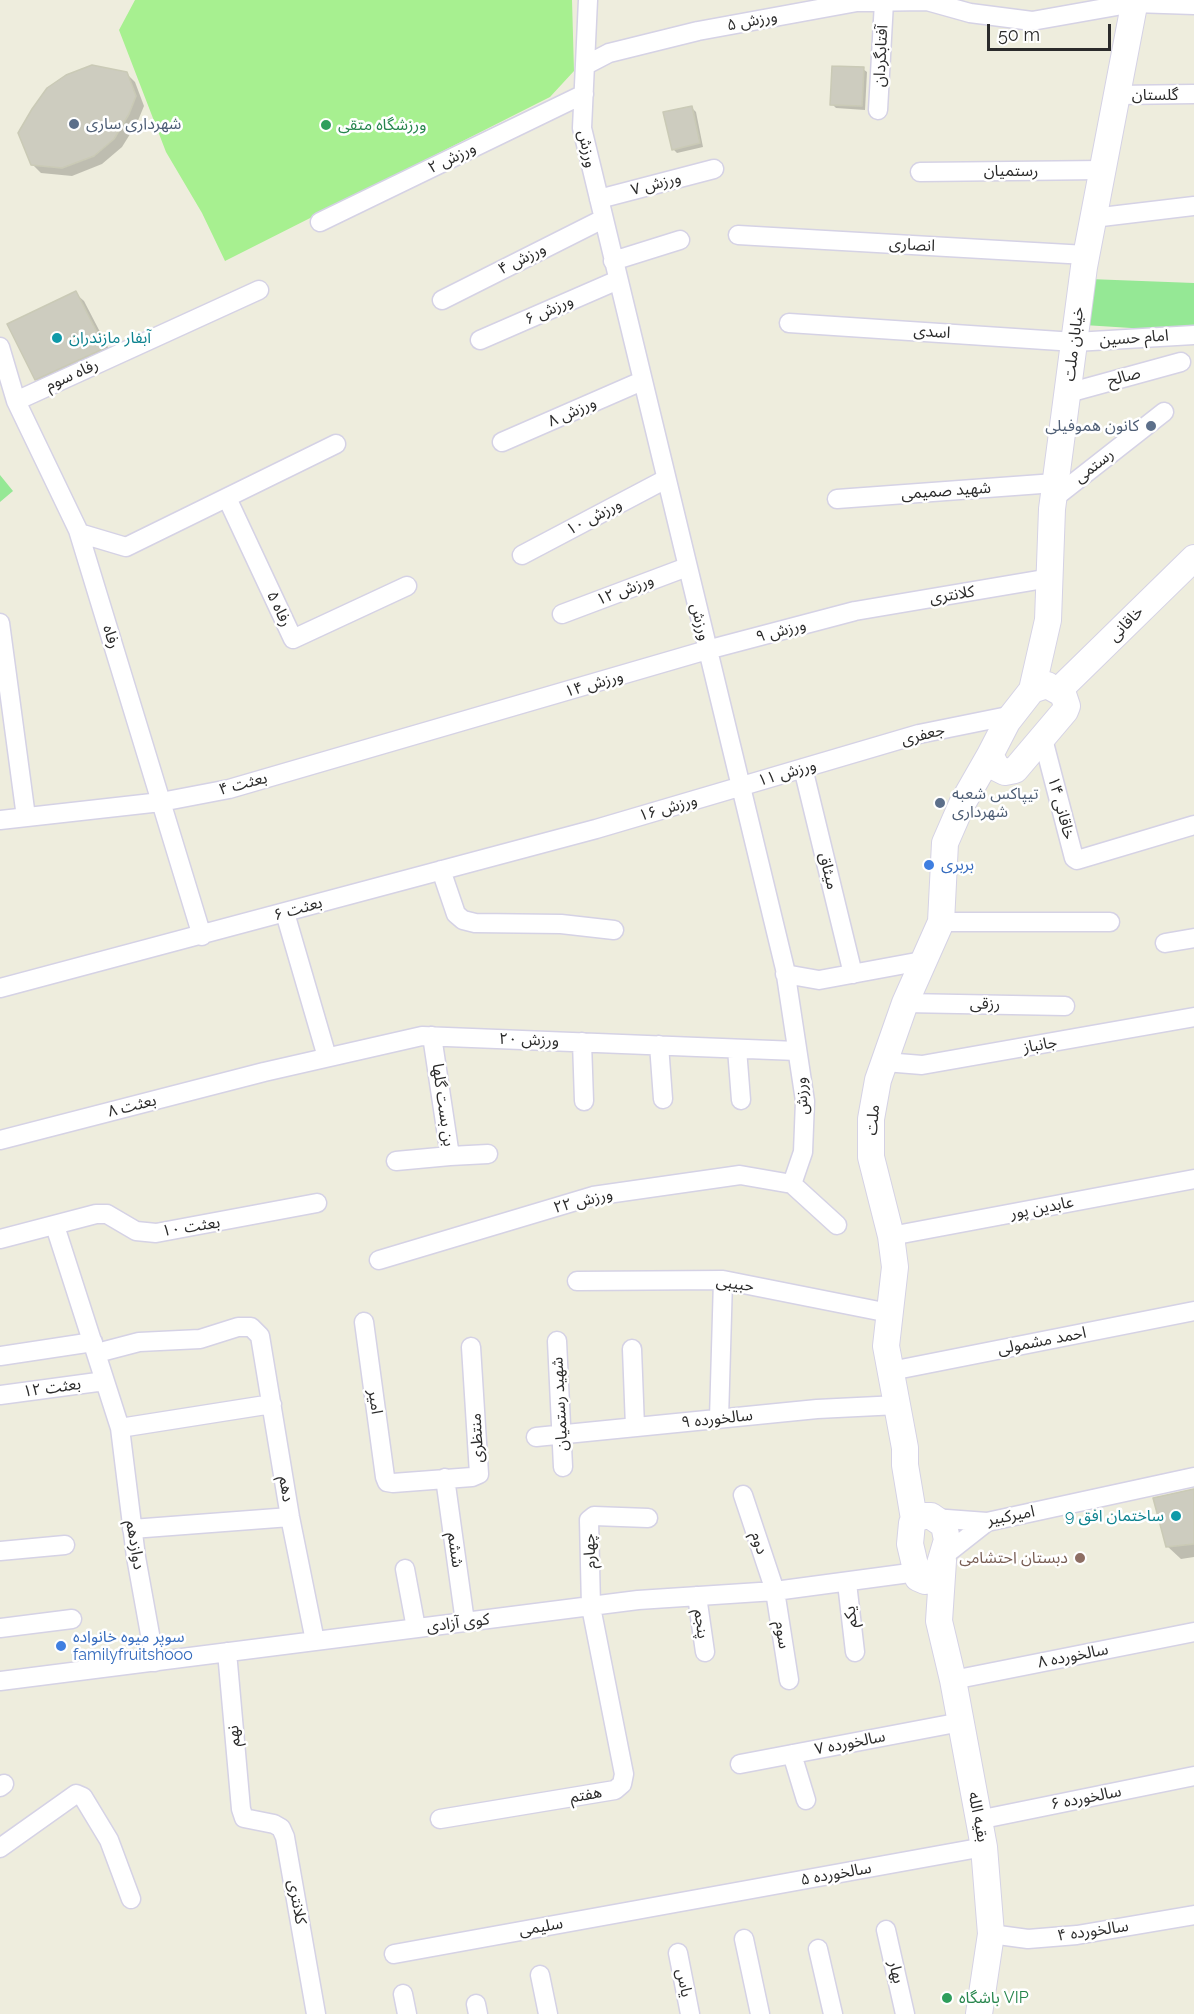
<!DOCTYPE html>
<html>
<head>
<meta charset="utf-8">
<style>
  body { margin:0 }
  #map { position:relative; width:1194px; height:2014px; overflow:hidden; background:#eeeddd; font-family:Raleway,sans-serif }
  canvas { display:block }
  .scale { position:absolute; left:987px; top:24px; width:124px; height:27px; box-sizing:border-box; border:3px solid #2b2b2b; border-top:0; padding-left:8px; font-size:18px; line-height:21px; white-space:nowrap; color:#2b2b2b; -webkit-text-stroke:4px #fff; paint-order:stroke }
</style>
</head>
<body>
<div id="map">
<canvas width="1194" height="2014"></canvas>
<div class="scale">50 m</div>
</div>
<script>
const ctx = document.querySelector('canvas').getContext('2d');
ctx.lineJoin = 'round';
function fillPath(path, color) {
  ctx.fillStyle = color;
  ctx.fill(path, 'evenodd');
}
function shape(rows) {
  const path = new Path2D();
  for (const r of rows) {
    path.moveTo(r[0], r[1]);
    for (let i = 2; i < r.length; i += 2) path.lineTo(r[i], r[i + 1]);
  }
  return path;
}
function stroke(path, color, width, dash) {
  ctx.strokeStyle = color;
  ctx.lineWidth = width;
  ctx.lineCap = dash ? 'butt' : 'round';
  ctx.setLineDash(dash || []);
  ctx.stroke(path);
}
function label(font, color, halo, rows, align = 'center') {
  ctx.font = font + ' Raleway,"Noto Sans Arabic",sans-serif';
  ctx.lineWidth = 5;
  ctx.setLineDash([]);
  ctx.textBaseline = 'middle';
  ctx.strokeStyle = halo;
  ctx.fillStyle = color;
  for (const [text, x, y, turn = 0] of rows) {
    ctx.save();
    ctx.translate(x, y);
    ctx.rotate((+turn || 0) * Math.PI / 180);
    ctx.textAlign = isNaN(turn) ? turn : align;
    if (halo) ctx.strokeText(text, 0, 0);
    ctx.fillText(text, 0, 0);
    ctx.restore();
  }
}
const green = shape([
  [1089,279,1194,283,1194,332,1084,325],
  [0,475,13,491,0,502]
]);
const pitch = shape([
  [135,0,572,0,574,71,550,97,225,261,202,213,166,152,119,30]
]);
const shadow = shape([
  [863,69,867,72,865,110,836,108,832,104],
  [126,73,135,82,144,106,137,123,122,147,102,164,72,176,41,173,32,164],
  [692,108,696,112,703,147,677,153,673,149],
  [75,293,84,301,113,357,45,388,36,379],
  [1194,1490,1194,1557,1181,1559,1167,1546]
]);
const building = shape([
  [92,65,127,72,136,96,129,114,114,139,94,156,62,168,31,165,18,133,32,109,47,88,66,75,92,65],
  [832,66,864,67,862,106,830,105,832,66],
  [692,106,700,143,672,150,663,112,692,106],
  [76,291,105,348,35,380,7,324,76,291],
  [1194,1489,1194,1544,1166,1547,1153,1498,1194,1489]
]);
const minor = shape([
  [588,0,582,128,785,969,805,1101,803,1152,792,1184,837,1225],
  [586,65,609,53,698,31,857,2,927,1,970,13,1032,21,1134,3,1194,5],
  [1117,95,1194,94],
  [878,110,884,2],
  [920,172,1102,170],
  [599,199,714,169],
  [1093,218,1194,206],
  [320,222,584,94],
  [738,235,1086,255],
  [613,261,680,240],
  [442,300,603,219],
  [789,323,1075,342,1194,335],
  [480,340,618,280],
  [0,347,16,401,78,530,202,936],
  [1068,393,1181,362],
  [16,401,259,290],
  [502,442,642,381],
  [227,498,293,639,407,586],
  [837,499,1055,483],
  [1053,499,1164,412],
  [79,533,126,547,336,444],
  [522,555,666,479],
  [562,614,687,567],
  [0,623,26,817],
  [1043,739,1074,858,1077,860,1194,825],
  [803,768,853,974],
  [0,820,161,802,229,789,707,650,855,611,1050,578],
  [441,870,456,914,463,920,475,923,561,924,614,930],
  [285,913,327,1057],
  [941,922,1110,922],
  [1165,943,1194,938],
  [785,974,819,980,922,961],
  [0,988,596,829,919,734,1013,715],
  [905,1003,1065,1006],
  [582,1042,584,1101],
  [659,1045,663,1099],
  [737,1049,741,1100],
  [885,1062,922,1065,1194,1017],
  [0,1140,264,1072,422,1036,797,1051],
  [450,1156,488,1154],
  [396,1161,450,1156,432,1036],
  [55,1226,120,1428,136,1557,155,1662],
  [891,1236,1194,1179],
  [0,1239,96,1214,107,1214,136,1231,156,1233,317,1203],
  [379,1260,593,1196,740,1175,792,1184],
  [577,1281,723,1280,889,1313],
  [364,1322,385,1477,387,1482,393,1483,472,1477,479,1474,471,1347],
  [557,1341,563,1467],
  [632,1349,635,1427],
  [97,1353,139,1342,200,1339,238,1327,251,1327,260,1336,290,1517,315,1641],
  [0,1356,93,1342],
  [891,1371,1194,1311],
  [0,1395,105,1381],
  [719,1419,723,1280],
  [120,1428,272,1404],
  [536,1437,817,1409,898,1405],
  [445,1478,465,1622],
  [743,1495,775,1591,789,1680],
  [933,1518,987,1522,1194,1477],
  [132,1529,290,1517],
  [0,1551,65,1545],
  [945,1555,987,1522],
  [405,1569,416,1628],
  [847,1583,855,1652],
  [697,1596,705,1652],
  [0,1628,72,1619],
  [227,1652,241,1809,244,1818,274,1824,281,1828,285,1837,316,2014],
  [953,1680,1194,1632],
  [0,1681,638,1600,775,1591,917,1572],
  [792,1754,806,1800],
  [740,1764,961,1722],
  [0,1787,4,1784],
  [440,1819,615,1790,622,1784,624,1774,591,1607,589,1520,594,1516,648,1518],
  [978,1820,1194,1776],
  [0,1848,76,1794,83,1797,109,1840,131,1899],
  [886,1930,905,2014],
  [991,1934,1028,1939,1077,1935,1194,1915],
  [744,1939,760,2014],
  [818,1949,833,2014],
  [678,1953,690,2014],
  [394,1954,984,1847],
  [540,1975,548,2014],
  [403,1994,407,2014],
  [476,2004,478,2014]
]);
const secondary = shape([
  [1047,685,1063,694,1067,706,1065,711,1015,770,1005,772,997,768,990,755,1007,722,1032,690,1047,685],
  [1032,690,1048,620,1052,509,1084,267,1135,0],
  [1059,690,1194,558],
  [924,1516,931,1516,944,1525,947,1540,936,1577,925,1581,918,1578,910,1544,912,1523,914,1519,924,1516],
  [914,1519,905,1465,905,1448,886,1346,895,1267,891,1236,871,1157,871,1119,878,1080,905,1003,941,922,945,843,962,804,990,755],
  [943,1561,939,1621,953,1680,984,1847,991,1934,979,2014]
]);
const markers = [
  [74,124,6,"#5c6f8a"],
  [326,125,6,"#2e9e5b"],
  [57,338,6,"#0f9aa8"],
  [1151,426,6,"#5c6f8a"],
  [940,803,6,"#5c6f8a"],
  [929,865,6,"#3f7fe0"],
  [1176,1516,6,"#0f9aa8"],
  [1080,1558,6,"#8d6e63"],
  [61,1646,6,"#3f7fe0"],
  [947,1998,6,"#2e9e5b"]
];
const streetNames = [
  ["ورزش ۵",752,21,-11],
  ["آفتابگردان",881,56,-87],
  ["گلستان",1155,95],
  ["ورزش",587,149,78],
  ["ورزش ۲",452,158,-26],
  ["رستمیان",1011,171],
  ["ورزش ۷",656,184,-15],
  ["انصاری",912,245,3],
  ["ورزش ۴",522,259,-27],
  ["ورزش ۶",549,310,-24],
  ["اسدی",932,332,4],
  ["امام حسین",1134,338,-4],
  ["خیابان ملت",1074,344,-83],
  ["رفاه سوم",72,375,-24],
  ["صالح",1124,377,-15],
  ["ورزش ۸",572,412,-24],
  ["رستمی",1094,466,-38],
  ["شهید صمیمی",946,491,-4],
  ["ورزش ۱۰",594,517,-28],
  ["ورزش ۱۲",625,590,-21],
  ["کلانتری",952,595,-9],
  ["رفاه ۵",279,609,65],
  ["ورزش",700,622,76],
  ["خاقانی",1126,624,-46],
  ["ورزش ۹",781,631,-15],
  ["رفاه",111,637,73],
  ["ورزش ۱۴",594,684,-16],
  ["جعفری",923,735,-14],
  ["ورزش ۱۱",787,773,-16],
  ["بعثت ۴",243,784,-15],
  ["ورزش ۱۶",668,808,-16],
  ["خاقانی ۱۴",1061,808,75],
  ["میثاق",828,871,76],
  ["بعثت ۶",298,909,-16],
  ["رزقی",985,1004,1],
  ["ورزش ۲۰",529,1040,2],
  ["جانباز",1040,1045,-10],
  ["ورزش",802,1096,-94],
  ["بن بست گلها",443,1105,82],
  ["بعثت ٨",132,1106,-14],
  ["ملت",873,1120,-85],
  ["ورزش ۲۲",583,1201,-14],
  ["عابدین پور",1042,1208,-11],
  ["بعثت ۱۰",191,1227,-9],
  ["حبیبی",735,1284,8],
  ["احمد مشمولی",1042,1341,-11],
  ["بعثت ۱۲",52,1388,-8],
  ["امیر",375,1402,82],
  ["شهید رستمیان",560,1404,-93],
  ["سالخورده ۹",717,1419,-6],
  ["منتظری",477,1438,-93],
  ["دهم",286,1489,81],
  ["امیرکبیر",1011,1516,-11],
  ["دوم",759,1543,72],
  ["دوازدهم",135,1545,81],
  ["ششم",455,1550,82],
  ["چهارم",590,1551,-92],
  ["یکم",851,1617,-97],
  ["کوی آزادی",458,1623,-7],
  ["پنجم",701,1624,82],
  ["سوم",782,1635,81],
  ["سالخورده ۸",1073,1656,-11],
  ["نهم",234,1736,-95],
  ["سالخورده ۷",850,1743,-11],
  ["هفتم",586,1795,-10],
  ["سالخورده ۶",1086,1798,-11],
  ["بقیه الله",978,1817,79],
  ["سالخورده ۵",836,1874,-10],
  ["کلانتری",297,1902,80],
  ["سلیمی",541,1927,-10],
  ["سالخورده ۴",1093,1931,-8],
  ["بهار",896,1972,77],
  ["یاس",684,1983,79]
];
const serviceNames = [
  ["شهرداری ساری",86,124],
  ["کانون هموفیلی",1139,426,"right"],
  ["تیپاکس شعبه",952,794],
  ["شهرداری",952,812]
];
const leisureNames = [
  ["ورزشگاه متقی",338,125],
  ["باشگاه VIP",959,1998]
];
const cultureNames = [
  ["آبفار مازندران",69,338],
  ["ساختمان افق 9",1164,1516,"right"]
];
const shopNames = [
  ["بربری",941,865],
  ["سوپر میوه خانواده",73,1637],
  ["familyfruitshooo",73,1655]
];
const educationNames = [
  ["دبستان احتشامی",1068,1558]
];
fillPath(green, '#95e895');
fillPath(pitch, '#a7f090');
fillPath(shadow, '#0003');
fillPath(building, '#cdccbf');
stroke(building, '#cacab6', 1.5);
stroke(minor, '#d5d2e5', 21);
stroke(secondary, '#d5d2e5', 28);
stroke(minor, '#fff', 18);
stroke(secondary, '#fff', 26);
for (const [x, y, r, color] of markers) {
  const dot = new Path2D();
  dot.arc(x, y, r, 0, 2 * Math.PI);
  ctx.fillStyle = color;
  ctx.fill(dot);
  stroke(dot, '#fff', 2);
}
label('16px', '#2b2b2b', '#fff', streetNames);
label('16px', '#4e5e75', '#fff', serviceNames, 'left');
label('16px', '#27864d', '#fff', leisureNames, 'left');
label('16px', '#0d838f', '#fff', cultureNames, 'left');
label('16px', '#366cbe', '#fff', shopNames, 'left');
label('16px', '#785e54', '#fff', educationNames, 'right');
</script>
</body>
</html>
